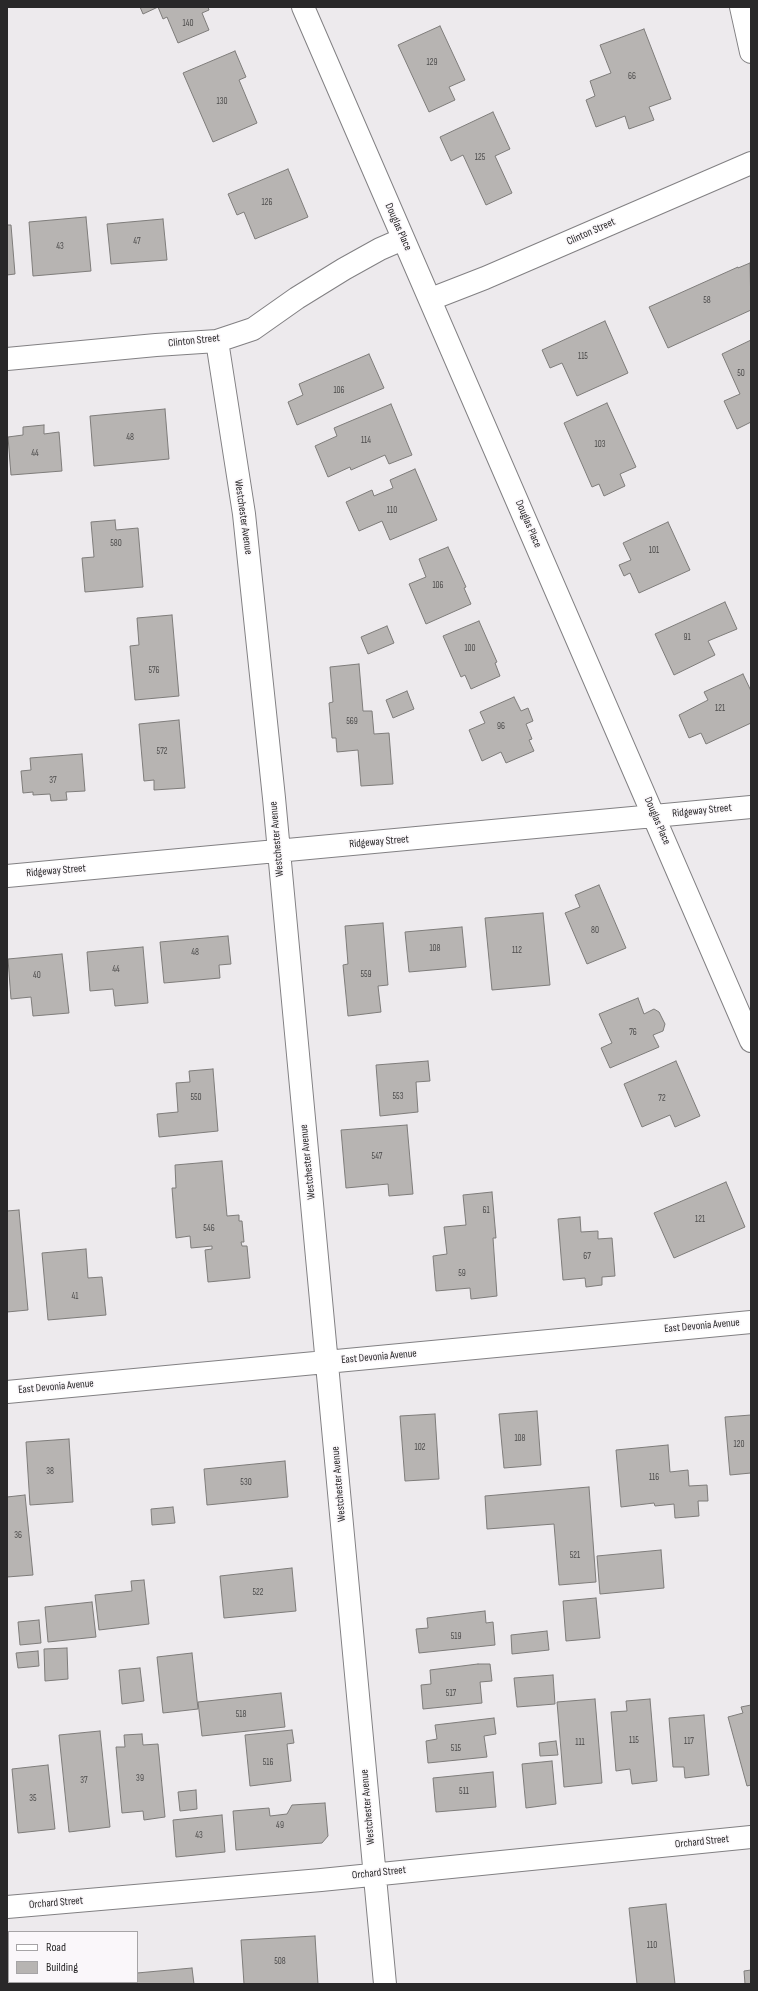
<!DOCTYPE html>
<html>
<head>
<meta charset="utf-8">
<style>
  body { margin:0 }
  #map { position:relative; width:758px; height:1991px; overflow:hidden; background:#edeaed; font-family:"Sofia Sans Condensed",sans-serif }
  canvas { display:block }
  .frame { position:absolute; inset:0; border:8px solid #292829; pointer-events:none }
  .legend { position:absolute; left:8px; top:1931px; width:130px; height:52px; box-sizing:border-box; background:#faf7fa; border:1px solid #a6a4a6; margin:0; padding:5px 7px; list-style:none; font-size:12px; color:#292829 }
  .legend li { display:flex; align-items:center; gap:8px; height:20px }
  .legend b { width:20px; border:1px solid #a6a4a6 }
</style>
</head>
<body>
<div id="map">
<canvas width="758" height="1991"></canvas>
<div class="frame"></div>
<ul class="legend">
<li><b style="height:5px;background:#fff"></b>Road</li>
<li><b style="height:11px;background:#b7b4b2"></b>Building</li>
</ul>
</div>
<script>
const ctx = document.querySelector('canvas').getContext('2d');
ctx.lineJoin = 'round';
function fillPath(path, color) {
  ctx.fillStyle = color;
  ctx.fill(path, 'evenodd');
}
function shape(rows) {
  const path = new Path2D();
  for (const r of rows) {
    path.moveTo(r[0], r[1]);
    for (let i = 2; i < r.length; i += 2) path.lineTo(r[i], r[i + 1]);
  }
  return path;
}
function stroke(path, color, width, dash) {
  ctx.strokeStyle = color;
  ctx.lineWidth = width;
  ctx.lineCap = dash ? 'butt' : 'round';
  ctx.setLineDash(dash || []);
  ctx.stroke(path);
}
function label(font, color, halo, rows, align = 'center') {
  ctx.font = font + ' "Sofia Sans Condensed",sans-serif';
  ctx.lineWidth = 3;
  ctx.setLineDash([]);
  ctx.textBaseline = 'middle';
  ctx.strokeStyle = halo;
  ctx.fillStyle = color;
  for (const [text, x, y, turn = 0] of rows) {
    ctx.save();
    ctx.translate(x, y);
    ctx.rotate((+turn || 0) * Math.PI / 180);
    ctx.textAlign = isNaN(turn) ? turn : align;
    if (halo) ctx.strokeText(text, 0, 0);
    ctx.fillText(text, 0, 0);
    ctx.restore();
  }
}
const building = shape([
  [140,7,208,7,209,10,202,13,209,30,178,43,167,17,163,19,158,7,143,14,140,7],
  [440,26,465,80,449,87,455,100,429,112,398,45,440,26],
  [644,29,671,99,649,107,654,120,629,129,625,116,596,127,586,100,595,96,590,81,611,73,600,45,644,29],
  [235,51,246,77,239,80,257,123,213,142,183,73,235,51],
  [493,112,510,149,495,156,512,193,486,205,463,155,451,161,440,137,493,112],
  [288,169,308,217,255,239,244,212,237,215,228,194,288,169],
  [86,217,91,271,33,276,29,222,86,217],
  [163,219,167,260,111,264,107,224,163,219],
  [7,225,11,225,15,274,7,275,7,225],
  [750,263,751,310,668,348,649,307,738,267,738,268,750,263],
  [605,321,628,373,577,396,562,363,550,368,542,350,605,321],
  [751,340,751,422,737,429,724,401,740,394,722,354,751,340],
  [369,354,384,388,297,425,288,402,303,395,299,384,369,354],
  [607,403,636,467,620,474,625,486,604,496,599,484,592,487,564,423,607,403],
  [391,404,412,455,389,464,385,455,351,470,350,467,328,477,315,446,337,436,334,428,391,404],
  [165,409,169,459,94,466,90,416,165,409],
  [44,425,44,434,59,432,62,471,11,475,8,437,23,435,23,427,44,425],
  [415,469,437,520,390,540,382,521,359,531,346,502,372,490,374,496,393,488,390,480,415,469],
  [115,520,116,530,138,528,143,587,85,592,82,558,94,557,91,522,115,520],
  [668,522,690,570,639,593,630,573,624,576,619,565,631,560,623,543,668,522],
  [448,547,466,587,464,588,471,604,426,624,409,584,426,577,419,559,448,547],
  [725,602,737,629,708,641,715,655,674,675,655,634,725,602],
  [172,615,179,696,135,700,130,646,139,645,137,618,172,615],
  [479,621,497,662,495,663,500,676,471,689,465,675,461,677,443,636,479,621],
  [387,626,394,643,368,654,361,637,387,626],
  [359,664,363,711,372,711,374,734,389,733,393,784,361,786,358,750,337,752,336,738,332,738,329,703,333,702,330,667,359,664],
  [743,674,751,691,751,723,706,744,701,733,689,738,679,715,708,700,704,692,743,674],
  [407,691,414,709,393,718,386,700,407,691],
  [514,697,521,711,528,708,533,721,526,724,532,739,529,740,534,751,506,763,501,752,482,761,469,730,485,723,480,712,514,697],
  [179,720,185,788,154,790,154,780,144,781,139,724,179,720],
  [82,754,85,791,66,792,67,800,51,801,50,794,33,795,33,792,23,793,21,771,31,770,30,758,82,754],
  [599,885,626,948,587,964,565,913,580,907,575,895,599,885],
  [543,913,550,985,492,990,485,918,543,913],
  [383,923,388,985,378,986,381,1012,348,1016,343,965,348,964,345,926,383,923],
  [462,927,466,967,409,972,405,932,462,927],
  [228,936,231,964,219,965,220,978,164,983,160,942,228,936],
  [143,947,148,1003,115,1006,113,989,90,991,87,952,143,947],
  [62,954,69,1013,33,1016,31,997,11,999,8,959,62,954],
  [638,998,644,1014,654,1009,659,1012,665,1024,663,1031,653,1035,659,1047,610,1068,601,1048,612,1043,599,1014,638,998],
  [428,1061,430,1081,416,1082,418,1112,380,1116,376,1065,428,1061],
  [676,1061,700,1116,675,1127,670,1115,642,1127,624,1084,676,1061],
  [213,1069,218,1131,159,1137,157,1114,178,1112,176,1083,190,1082,189,1071,213,1069],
  [407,1125,413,1194,389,1196,388,1184,346,1188,341,1130,407,1125],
  [222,1161,227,1216,239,1215,239,1221,242,1221,244,1242,241,1242,242,1246,247,1246,250,1278,208,1282,205,1250,212,1249,212,1246,191,1248,190,1236,176,1238,172,1188,176,1188,175,1165,222,1161],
  [726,1182,745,1227,674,1258,654,1213,726,1182],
  [492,1192,496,1238,493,1238,497,1296,471,1299,470,1288,436,1291,433,1256,447,1254,444,1227,466,1225,463,1195,492,1192],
  [19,1210,28,1310,7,1312,7,1211,19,1210],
  [580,1217,581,1232,598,1231,598,1239,612,1238,615,1276,602,1277,602,1285,586,1287,585,1278,563,1280,558,1219,580,1217],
  [86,1249,88,1278,102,1277,106,1315,48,1320,42,1253,86,1249],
  [537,1411,541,1465,504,1468,499,1414,537,1411],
  [435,1414,439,1479,405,1481,400,1416,435,1414],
  [751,1415,751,1473,730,1475,725,1417,751,1415],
  [69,1439,73,1502,30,1505,26,1442,69,1439],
  [668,1445,670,1472,688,1470,689,1486,707,1485,708,1501,698,1501,699,1516,675,1518,674,1504,655,1506,654,1503,621,1507,616,1450,668,1445],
  [285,1461,288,1497,207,1505,204,1469,285,1461],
  [589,1487,596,1582,559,1585,554,1524,487,1529,485,1496,589,1487],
  [25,1495,33,1575,7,1577,7,1497,25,1495],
  [173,1507,175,1523,152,1525,151,1509,173,1507],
  [661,1550,664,1588,600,1594,597,1556,661,1550],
  [292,1568,296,1611,224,1618,220,1576,292,1568],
  [144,1580,149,1624,99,1630,95,1595,132,1591,131,1581,144,1580],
  [596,1598,600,1638,566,1641,563,1601,596,1598],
  [92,1602,96,1637,48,1642,45,1607,92,1602],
  [485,1611,486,1623,493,1622,495,1645,419,1653,416,1629,428,1628,427,1618,485,1611],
  [39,1620,41,1643,20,1645,18,1622,39,1620],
  [547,1631,549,1650,512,1654,511,1635,547,1631],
  [67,1648,68,1679,45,1681,44,1649,67,1648],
  [38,1651,39,1666,18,1668,16,1653,38,1651],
  [192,1653,198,1709,163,1713,157,1657,192,1653],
  [478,1664,490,1664,492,1681,480,1682,482,1703,423,1709,421,1685,431,1684,430,1670,478,1664],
  [140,1668,144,1701,122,1704,119,1670,140,1668],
  [553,1675,555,1704,517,1707,514,1678,553,1675],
  [281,1693,285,1727,202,1736,198,1702,281,1693],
  [595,1699,602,1783,564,1787,557,1702,595,1699],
  [650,1699,657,1781,632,1784,630,1769,616,1771,611,1712,627,1711,626,1701,650,1699],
  [751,1705,751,1785,747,1786,728,1717,743,1713,741,1707,751,1705],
  [704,1715,709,1775,685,1778,684,1767,673,1767,669,1718,704,1715],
  [494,1718,496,1734,484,1736,487,1757,428,1763,426,1741,437,1739,435,1725,494,1718],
  [292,1730,294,1743,287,1744,291,1781,250,1786,245,1735,292,1730],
  [100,1731,110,1827,69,1832,59,1735,100,1731],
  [142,1734,143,1745,158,1744,165,1817,144,1820,143,1811,122,1813,116,1747,125,1747,124,1735,142,1734],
  [556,1741,558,1755,540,1756,539,1743,556,1741],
  [552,1761,556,1804,526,1808,522,1764,552,1761],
  [48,1765,55,1829,18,1833,12,1769,48,1765],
  [493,1772,496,1807,436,1812,433,1778,493,1772],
  [196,1790,197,1809,180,1811,178,1792,196,1790],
  [325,1803,328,1836,322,1843,236,1850,233,1811,269,1808,270,1816,287,1814,292,1805,325,1803],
  [222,1815,225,1852,176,1857,173,1820,222,1815],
  [666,1904,675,1984,637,1984,629,1908,666,1904],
  [315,1936,318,1984,244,1984,241,1940,315,1936],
  [192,1968,194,1984,135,1984,135,1982,137,1982,137,1973,192,1968],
  [751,1970,751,1984,745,1984,744,1971,751,1970],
  [7,1982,32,1982,32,1984,7,1984,7,1982],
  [72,1982,90,1982,91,1984,72,1984,72,1982]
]);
const street = shape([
  [303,7,751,1041],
  [741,7,751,52],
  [431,299,485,278,751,163],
  [217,341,244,514,274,798,385,1984],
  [7,359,156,345,217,341,253,329,297,298,344,269,380,249,403,239],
  [7,876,751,807],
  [7,1392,751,1322],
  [7,1907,321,1880,751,1837]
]);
const numberNames = [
  ["140",188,24],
  ["129",432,63],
  ["66",632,77],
  ["130",222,102],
  ["125",480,158],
  ["126",267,203],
  ["47",137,242],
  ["43",60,247],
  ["58",707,301],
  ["115",583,357],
  ["50",741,374],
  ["106",339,391],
  ["48",130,438],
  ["114",366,441],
  ["103",600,445],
  ["44",35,454],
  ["110",392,511],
  ["580",116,544],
  ["101",654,551],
  ["106",438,586],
  ["91",687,638],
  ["100",470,649],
  ["576",154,671],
  ["121",720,709],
  ["569",352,722],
  ["96",501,727],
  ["572",162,752],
  ["37",53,781],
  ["80",595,931],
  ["108",435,949],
  ["112",517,951],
  ["48",195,953],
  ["44",116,970],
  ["559",366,975],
  ["40",37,976],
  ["76",633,1033],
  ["553",398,1097],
  ["550",196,1098],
  ["72",662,1099],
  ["547",377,1157],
  ["61",486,1211],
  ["121",700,1220],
  ["546",209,1229],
  ["67",587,1257],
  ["59",462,1274],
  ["41",75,1297],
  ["108",520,1439],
  ["120",739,1445],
  ["102",420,1448],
  ["38",50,1472],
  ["116",654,1478],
  ["530",246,1483],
  ["36",18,1536],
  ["521",575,1556],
  ["522",258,1593],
  ["519",456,1637],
  ["517",451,1694],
  ["518",241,1715],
  ["115",634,1741],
  ["117",689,1742],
  ["111",580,1743],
  ["515",456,1749],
  ["516",268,1763],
  ["39",140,1779],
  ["37",84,1781],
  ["511",464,1792],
  ["35",33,1799],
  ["49",280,1826],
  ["43",199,1836],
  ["110",652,1946],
  ["508",280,1962]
];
const streetNames = [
  ["Douglas Place",398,227,66],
  ["Clinton Street",591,232,-24],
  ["Clinton Street",194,341,-6],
  ["Westchester Avenue",243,517,82],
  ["Douglas Place",528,524,67],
  ["Ridgeway Street",702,811,-6],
  ["Douglas Place",657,821,67],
  ["Westchester Avenue",277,839,-95],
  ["Ridgeway Street",379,842,-5],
  ["Ridgeway Street",56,871,-5],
  ["Westchester Avenue",308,1162,-96],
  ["East Devonia Avenue",702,1326,-5],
  ["East Devonia Avenue",379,1357,-5],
  ["East Devonia Avenue",56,1387,-5],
  ["Westchester Avenue",339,1484,-95],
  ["Westchester Avenue",368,1807,-95],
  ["Orchard Street",702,1842,-6],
  ["Orchard Street",379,1873,-6],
  ["Orchard Street",56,1903,-5]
];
fillPath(building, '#b7b4b2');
stroke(building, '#7e7c7a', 1);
stroke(street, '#828083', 24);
stroke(street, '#fff', 22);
label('9px', '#4c4b4b', null, numberNames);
label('11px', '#292829', '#faf7fa', streetNames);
</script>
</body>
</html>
